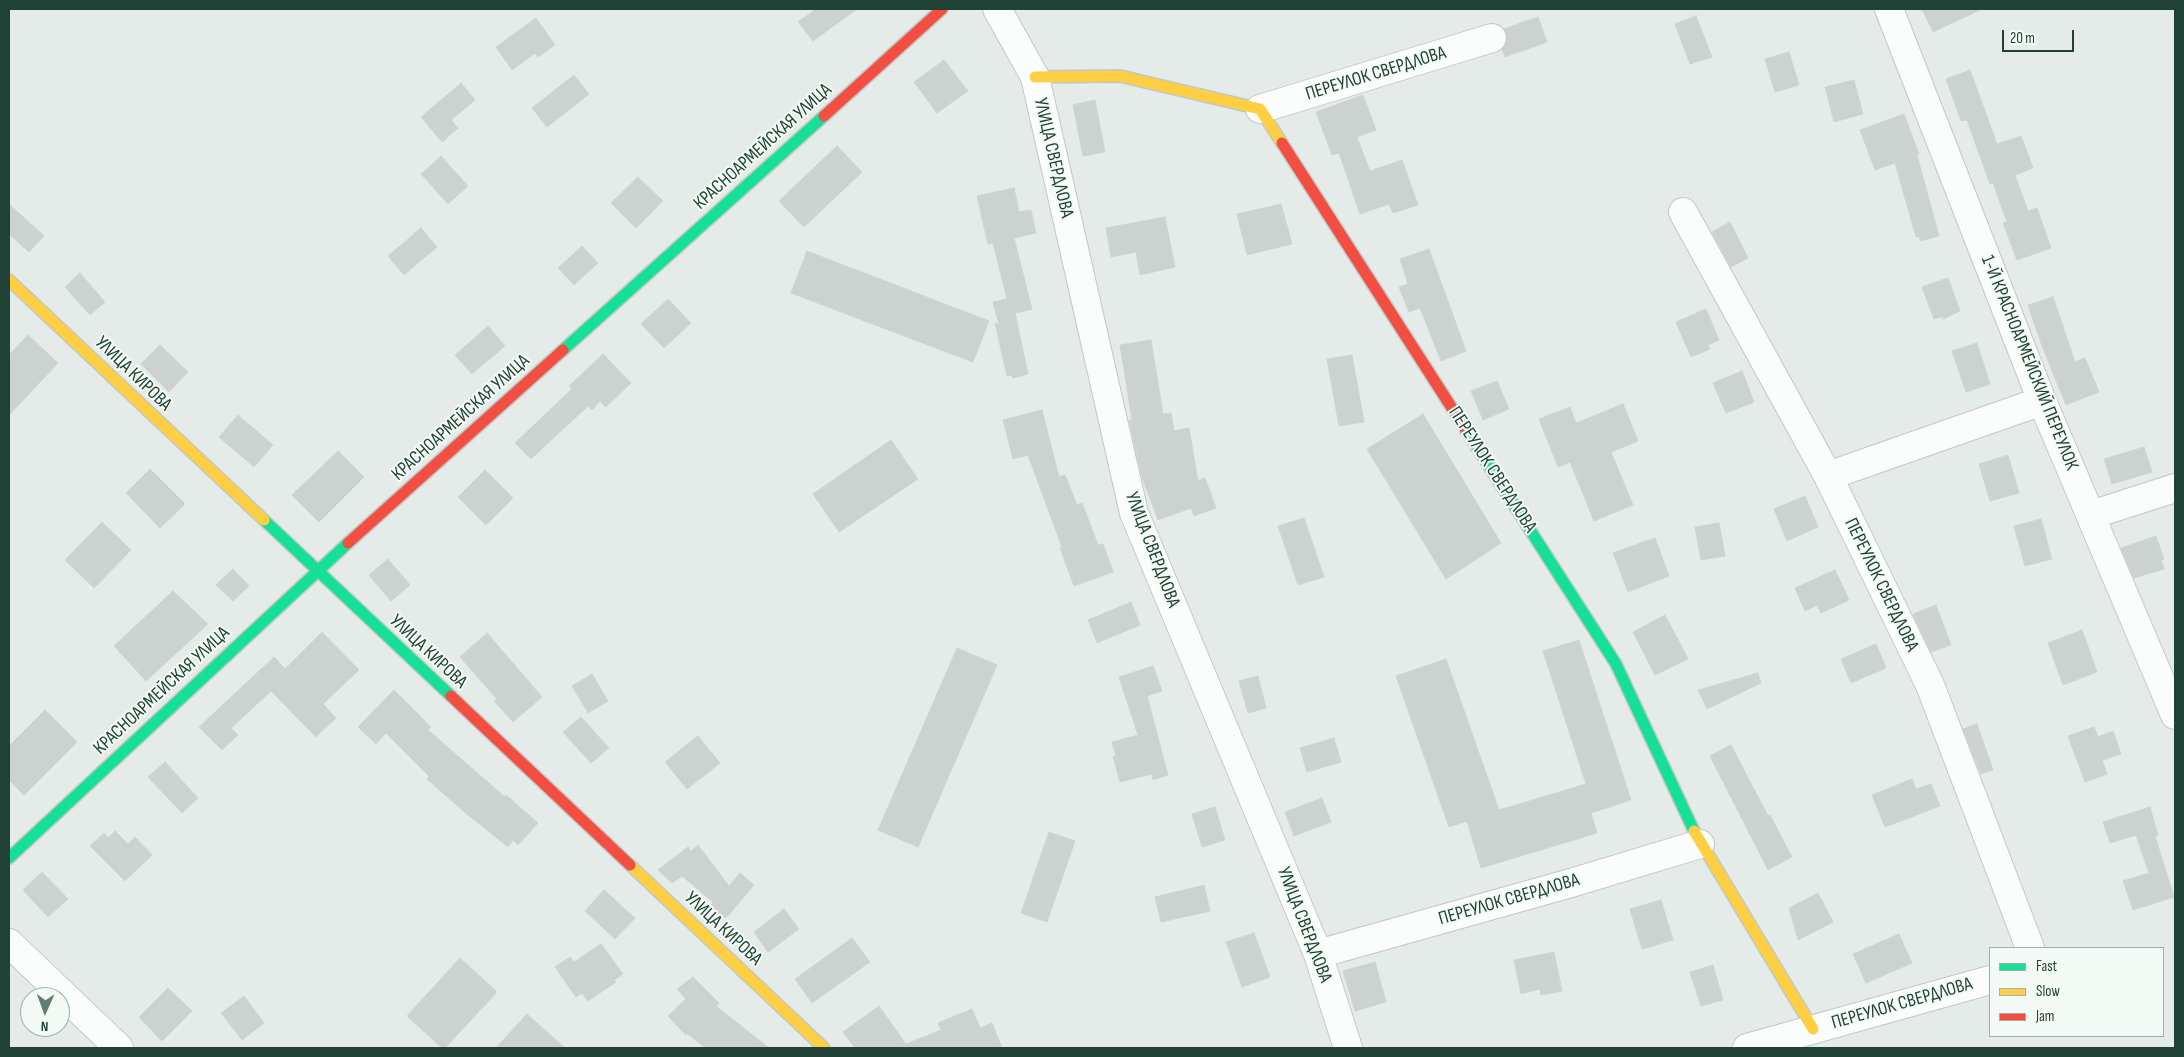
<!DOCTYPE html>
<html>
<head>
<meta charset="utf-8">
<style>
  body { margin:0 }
  #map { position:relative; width:2184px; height:1057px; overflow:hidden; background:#e5ebe8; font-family:"Sofia Sans Condensed",sans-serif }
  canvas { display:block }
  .frame { position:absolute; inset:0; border:10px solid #204136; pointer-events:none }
  .legend { position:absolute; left:1989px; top:947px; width:175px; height:90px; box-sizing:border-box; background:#f3faf6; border:1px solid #9fb0a9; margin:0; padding:6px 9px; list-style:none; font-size:15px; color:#204136 }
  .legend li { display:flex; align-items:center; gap:10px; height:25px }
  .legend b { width:25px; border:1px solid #9fb0a9 }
  .north { position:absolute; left:20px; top:987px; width:50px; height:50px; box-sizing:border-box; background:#f3faf6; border:1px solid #9fb0a9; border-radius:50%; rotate:182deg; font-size:14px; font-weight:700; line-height:20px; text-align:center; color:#204136 }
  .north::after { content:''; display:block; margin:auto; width:18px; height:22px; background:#657c74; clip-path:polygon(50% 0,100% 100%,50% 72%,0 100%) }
  .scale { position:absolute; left:2002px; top:30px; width:72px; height:22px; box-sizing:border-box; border:2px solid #204136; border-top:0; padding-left:6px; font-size:15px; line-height:18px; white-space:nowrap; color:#204136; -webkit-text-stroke:4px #f3faf6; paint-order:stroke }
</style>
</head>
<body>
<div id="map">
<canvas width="2184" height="1057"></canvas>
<div class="frame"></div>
<ul class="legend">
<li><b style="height:6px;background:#16e098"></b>Fast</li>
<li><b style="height:6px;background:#ffcf43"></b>Slow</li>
<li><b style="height:6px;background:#f24e42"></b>Jam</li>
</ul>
<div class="north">N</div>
<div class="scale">20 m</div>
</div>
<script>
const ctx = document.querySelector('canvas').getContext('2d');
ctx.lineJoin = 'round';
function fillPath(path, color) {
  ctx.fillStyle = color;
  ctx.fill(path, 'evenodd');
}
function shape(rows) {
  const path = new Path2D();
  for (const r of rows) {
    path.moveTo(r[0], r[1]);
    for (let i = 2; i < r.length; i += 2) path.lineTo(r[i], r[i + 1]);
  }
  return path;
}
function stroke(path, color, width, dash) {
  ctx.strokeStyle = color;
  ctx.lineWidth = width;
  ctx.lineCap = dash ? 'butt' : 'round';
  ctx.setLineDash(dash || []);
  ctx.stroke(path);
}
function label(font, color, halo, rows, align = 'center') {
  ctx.font = font + ' "Sofia Sans Condensed",sans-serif';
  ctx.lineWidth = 4;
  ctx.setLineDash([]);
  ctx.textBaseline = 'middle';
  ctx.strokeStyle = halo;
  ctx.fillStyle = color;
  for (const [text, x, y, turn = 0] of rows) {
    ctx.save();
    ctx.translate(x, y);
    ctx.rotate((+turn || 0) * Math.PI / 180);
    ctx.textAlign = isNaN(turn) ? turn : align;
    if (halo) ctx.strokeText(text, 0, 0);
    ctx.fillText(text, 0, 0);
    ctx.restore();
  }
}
const building = shape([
  [816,9,857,9,813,41,798,22,816,9],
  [1922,9,1982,9,1933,32,1922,9],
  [1696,16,1712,57,1690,64,1675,24,1696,16],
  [1538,17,1547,42,1505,57,1502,49,1507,41,1504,29,1538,17],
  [536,18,555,45,538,57,535,53,512,70,496,47,536,18],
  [1789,52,1799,85,1775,92,1765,59,1789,52],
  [944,60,968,91,937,113,914,82,944,60],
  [1970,70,1997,144,2021,136,2033,168,2015,175,2028,211,2037,208,2051,248,2017,260,2003,223,2007,222,1993,183,1990,184,1967,120,1961,121,1946,79,1970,70],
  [574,75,589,94,547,127,532,108,574,75],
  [1854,80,1863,114,1834,122,1825,87,1854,80],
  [461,83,475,100,451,120,458,128,442,142,421,117,461,83],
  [1363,95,1376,130,1357,137,1370,171,1402,160,1418,205,1393,213,1389,204,1360,214,1339,153,1332,155,1316,112,1363,95],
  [1095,100,1105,152,1083,156,1073,105,1095,100],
  [1904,114,1919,154,1917,155,1939,236,1920,241,1919,236,1916,237,1895,163,1875,170,1860,130,1904,114],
  [837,146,862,172,804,227,779,201,837,146],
  [441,156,468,186,448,204,421,174,441,156],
  [638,177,663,201,636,228,611,203,638,177],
  [1014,188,1019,212,1031,210,1036,233,1014,238,1032,309,1015,313,1028,374,1013,378,1012,375,1007,376,995,323,999,325,993,302,1007,299,993,243,988,244,977,196,1014,188],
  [9,204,44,236,29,252,9,234,9,204],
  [1281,204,1292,244,1247,255,1237,214,1281,204],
  [1165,217,1175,267,1140,275,1136,252,1111,257,1106,228,1165,217],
  [1730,222,1748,258,1731,267,1712,232,1730,222],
  [421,228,437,247,404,275,388,256,421,228],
  [582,246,598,263,574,285,558,268,582,246],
  [1429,249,1466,351,1441,361,1420,308,1409,312,1399,287,1408,284,1400,259,1429,249],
  [807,251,989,321,973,362,791,293,807,251],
  [80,273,105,302,90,315,65,287,80,273],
  [1948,278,1960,311,1943,319,1943,316,1934,319,1922,287,1948,278],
  [2053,297,2075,362,2085,358,2099,392,2066,405,2042,346,2028,305,2053,297],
  [668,299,691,323,664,348,641,324,668,299],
  [1706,309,1719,340,1708,345,1710,349,1691,357,1676,322,1706,309],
  [488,326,505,346,472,374,455,355,488,326],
  [28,335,58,363,9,415,9,355,28,335],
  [1151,340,1163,414,1171,413,1174,431,1189,428,1198,481,1205,478,1216,508,1194,516,1191,508,1158,520,1142,477,1129,420,1132,420,1120,345,1151,340],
  [1977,343,1990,384,1966,392,1952,351,1977,343],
  [160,345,188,372,169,392,141,364,160,345],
  [603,354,631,383,606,407,600,401,592,410,588,406,531,459,515,443,572,389,569,386,603,354],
  [1352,355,1364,422,1339,426,1327,359,1352,355],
  [1742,371,1754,402,1726,413,1713,383,1742,371],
  [1497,381,1509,409,1483,420,1471,391,1497,381],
  [1623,404,1638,441,1611,452,1633,505,1594,521,1570,462,1558,467,1539,419,1570,407,1576,423,1623,404],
  [1042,410,1059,477,1065,475,1077,505,1082,503,1098,545,1103,544,1113,572,1074,586,1060,548,1062,547,1028,455,1013,459,1003,420,1042,410],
  [1423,414,1501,543,1446,579,1367,449,1423,414],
  [238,415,273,445,254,467,219,437,238,415],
  [891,440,918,479,839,532,813,494,891,440],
  [2144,447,2152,472,2112,484,2104,459,2144,447],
  [338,451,364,477,319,522,292,495,338,451],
  [2008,455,2019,493,1990,501,1979,464,2008,455],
  [150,469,185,504,160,528,126,493,150,469],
  [485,470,513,498,486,525,458,497,485,470],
  [1805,496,1818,527,1787,541,1774,509,1805,496],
  [1304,518,1324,577,1298,585,1278,526,1304,518],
  [2041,519,2052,559,2025,566,2014,526,2041,519],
  [102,522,131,550,94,588,65,560,102,522],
  [1719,523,1725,556,1701,560,1695,527,1719,523],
  [2156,536,2164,559,2161,560,2164,569,2134,578,2121,548,2156,536],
  [1655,538,1669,576,1628,592,1613,553,1655,538],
  [388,559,410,585,391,601,369,575,388,559],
  [233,569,249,586,233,601,216,585,233,569],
  [1835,570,1849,600,1821,613,1817,605,1805,611,1795,588,1835,570],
  [173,591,208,624,146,681,114,646,173,591],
  [1131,602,1140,625,1097,643,1088,620,1131,602],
  [1936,605,1951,645,1931,652,1913,614,1936,605],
  [1665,615,1688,659,1655,675,1633,632,1665,615],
  [2082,630,2097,672,2063,685,2048,643,2082,630],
  [322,632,359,670,323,704,336,718,316,737,271,691,231,728,238,735,222,750,199,727,274,657,285,669,322,632],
  [487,633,542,697,513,722,494,701,497,699,460,657,487,633],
  [1579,640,1631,800,1591,813,1597,833,1481,868,1467,821,1449,827,1396,676,1446,659,1499,810,1586,784,1543,651,1579,640],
  [1876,644,1886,668,1851,683,1841,659,1876,644],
  [957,648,997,665,918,847,878,830,957,648],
  [1153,666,1162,691,1147,696,1168,775,1153,780,1152,774,1120,782,1113,756,1116,756,1112,742,1138,735,1119,677,1153,666],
  [1758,673,1761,683,1707,709,1698,690,1758,673],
  [592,674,608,701,588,713,572,686,592,674],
  [1258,676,1266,708,1248,713,1239,681,1258,676],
  [394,690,431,727,428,730,505,797,506,795,538,823,518,845,513,840,508,847,462,810,427,779,429,776,386,733,376,744,358,727,394,690],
  [45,710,77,742,24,795,9,780,9,746,45,710],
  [581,717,609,748,591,763,563,732,581,717],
  [1977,724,1993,770,1981,774,1963,729,1977,724],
  [2094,727,2098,737,2113,731,2121,754,2102,760,2107,774,2085,782,2068,736,2094,727],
  [698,736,720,763,687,789,665,762,698,736],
  [1334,738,1341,762,1307,772,1300,748,1334,738],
  [1731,745,1768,816,1770,815,1792,857,1768,870,1710,756,1731,745],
  [165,762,198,798,182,813,148,777,165,762],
  [1912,779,1916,789,1931,784,1940,806,1885,827,1872,795,1912,779],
  [1322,798,1331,822,1294,836,1285,812,1322,798],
  [1215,807,1225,840,1202,847,1192,814,1215,807],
  [2150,807,2158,835,2155,836,2174,897,2133,910,2123,881,2149,873,2136,835,2110,843,2103,822,2150,807],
  [115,831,128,844,135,837,152,855,125,881,90,846,104,833,108,838,115,831],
  [1049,832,1075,841,1047,922,1021,913,1049,832],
  [698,845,729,886,740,873,754,885,727,917,720,917,709,908,713,902,682,876,672,883,658,870,688,847,691,851,698,845],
  [42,872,68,899,48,917,23,890,42,872],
  [1204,885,1210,911,1161,922,1155,897,1204,885],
  [604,890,635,918,615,939,585,911,604,890],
  [1818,893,1833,922,1798,940,1789,908,1818,893],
  [1661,900,1673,940,1642,949,1630,909,1661,900],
  [784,909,799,929,768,952,754,932,784,909],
  [1254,933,1270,977,1242,987,1226,942,1254,933],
  [1899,934,1912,963,1866,983,1853,954,1899,934],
  [852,938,870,962,812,1003,795,979,852,938],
  [601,944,623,974,614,980,616,982,588,1001,582,993,576,997,555,967,570,957,574,962,601,944],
  [1554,952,1562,991,1541,995,1540,989,1521,994,1514,960,1554,952],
  [460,958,497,992,445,1048,442,1048,407,1016,460,958],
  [1375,962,1386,1002,1355,1011,1343,971,1375,962],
  [1713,965,1723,1000,1701,1006,1690,972,1713,965],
  [693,977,719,1003,716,1006,769,1048,706,1048,688,1034,686,1035,668,1016,686,999,677,989,693,977],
  [168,988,192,1011,162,1041,139,1017,168,988],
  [244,996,264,1023,242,1040,221,1013,244,996],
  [879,1006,906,1044,941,1030,938,1023,972,1009,980,1028,992,1023,1002,1048,855,1048,843,1032,879,1006],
  [527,1014,565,1048,496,1048,527,1014]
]);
const street = shape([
  [997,9,1035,77,1134,513,1318,954,1348,1048],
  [1889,9,2042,401,2175,715],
  [1260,109,1492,38],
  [1683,212,1828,476,1930,685,2030,948],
  [1828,476,2042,401],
  [2091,515,2175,488],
  [9,943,119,1048],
  [1318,954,1571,883,1700,844],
  [1747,1048,1990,980]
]);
const fast = shape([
  [563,350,824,116],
  [1466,430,1616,664,1694,831],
  [264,520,451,696],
  [9,858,348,543]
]);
const slow = shape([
  [1035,77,1120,76,1260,109,1282,143],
  [9,280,264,520],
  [1694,831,1813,1029],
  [630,865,824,1048]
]);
const jam = shape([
  [824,116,942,9],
  [1282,143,1466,430],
  [348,543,563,350],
  [451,696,630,865]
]);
const streetNames = [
  ["ПЕРЕУЛОК СВЕРДЛОВА",1376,74,-17],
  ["КРАСНОАРМЕЙСКАЯ УЛИЦА",763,147,-42],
  ["УЛИЦА СВЕРДЛОВА",1053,158,77],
  ["1-Й КРАСНОАРМЕЙСКИЙ ПЕРЕУЛОК",2029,363,68],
  ["УЛИЦА КИРОВА",133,374,44],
  ["КРАСНОАРМЕЙСКАЯ УЛИЦА",461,418,-42],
  ["ПЕРЕУЛОК СВЕРДЛОВА",1492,470,57],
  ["УЛИЦА СВЕРДЛОВА",1152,550,69],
  ["ПЕРЕУЛОК СВЕРДЛОВА",1881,585,64],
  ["УЛИЦА КИРОВА",428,652,43],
  ["КРАСНОАРМЕЙСКАЯ УЛИЦА",162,691,-43],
  ["ПЕРЕУЛОК СВЕРДЛОВА",1509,900,-16],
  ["УЛИЦА СВЕРДЛОВА",1304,925,69],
  ["УЛИЦА КИРОВА",723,929,43],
  ["ПЕРЕУЛОК СВЕРДЛОВА",1902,1004,-16]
];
fillPath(building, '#ccd2cf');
stroke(building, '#ced4d1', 1);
stroke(street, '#c2c8c5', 30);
stroke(fast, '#c0c9c5', 14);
stroke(slow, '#c0c9c5', 14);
stroke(jam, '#c0c9c5', 14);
stroke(street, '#fbfcfc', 28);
stroke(fast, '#16e098', 11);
stroke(slow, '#ffcf43', 11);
stroke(jam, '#f24e42', 11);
label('19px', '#204136', '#f3faf6', streetNames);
</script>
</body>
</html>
